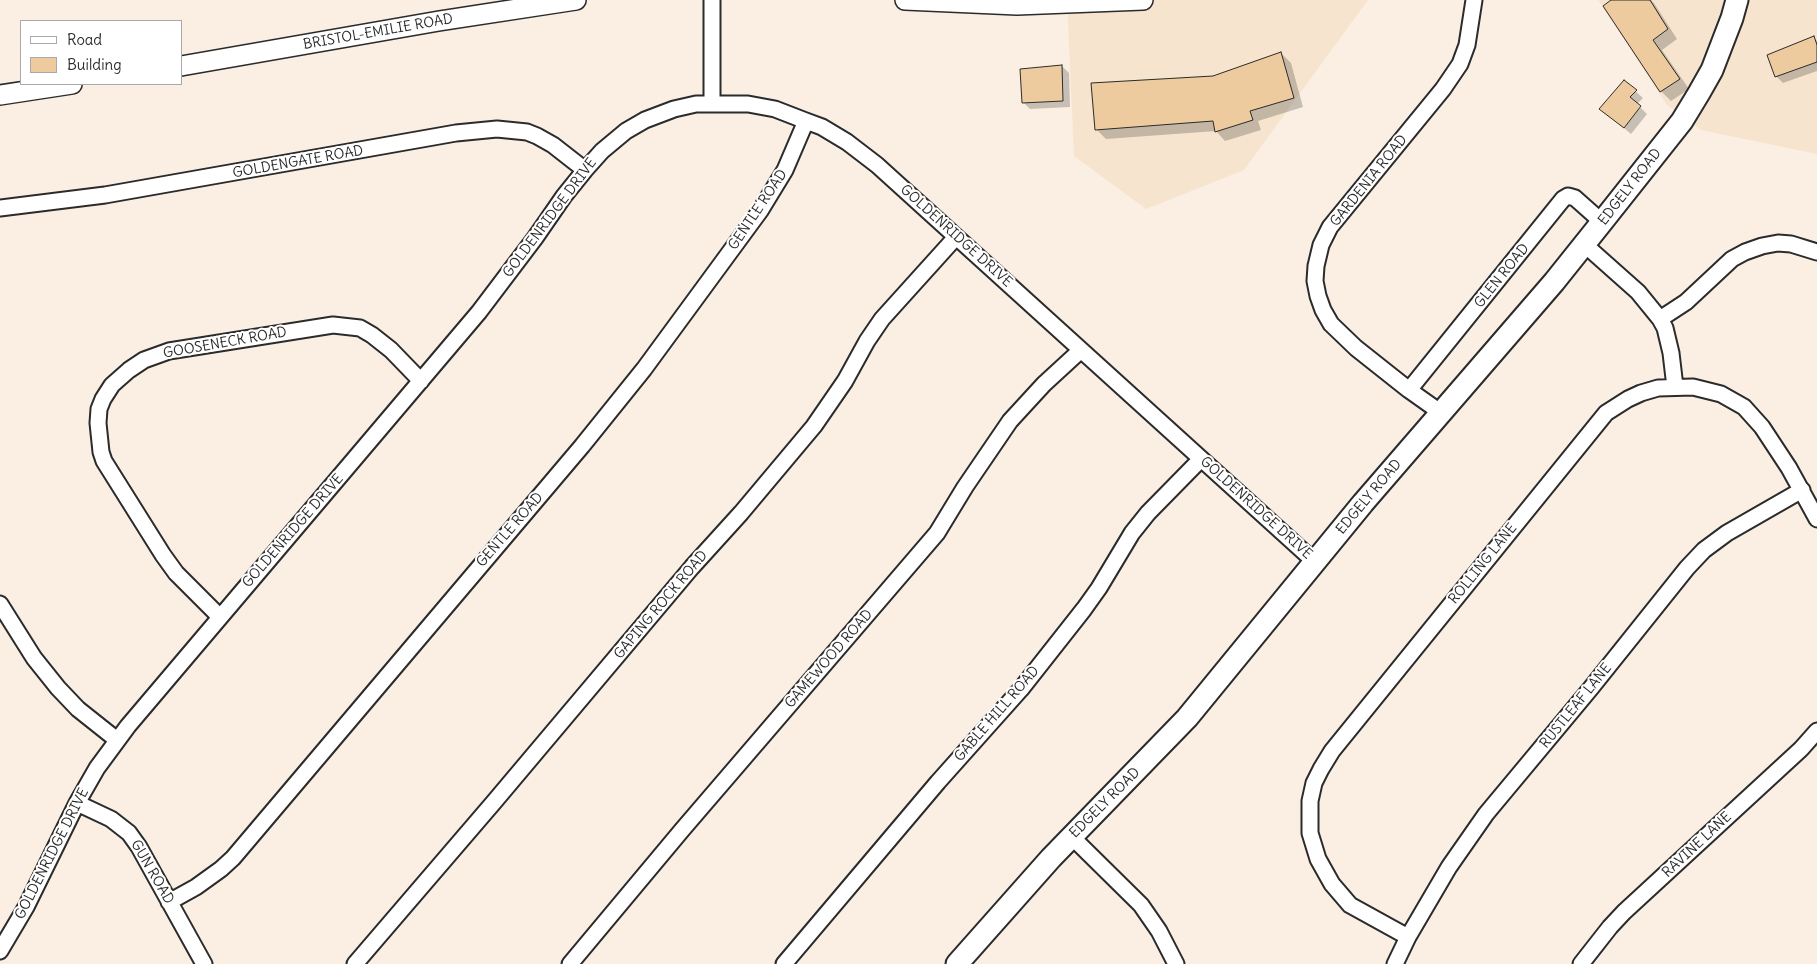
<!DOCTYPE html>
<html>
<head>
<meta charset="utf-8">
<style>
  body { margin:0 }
  #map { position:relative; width:1817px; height:964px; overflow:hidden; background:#faefe2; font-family:Delius,sans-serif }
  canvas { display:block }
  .legend { position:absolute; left:20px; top:20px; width:162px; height:65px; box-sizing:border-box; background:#fff; border:1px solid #aaa; margin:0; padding:6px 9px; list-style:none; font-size:15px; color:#2b2b2b }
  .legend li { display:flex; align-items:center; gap:10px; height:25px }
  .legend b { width:25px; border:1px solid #aaa }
</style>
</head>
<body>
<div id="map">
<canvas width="1817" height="964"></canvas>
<ul class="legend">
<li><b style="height:6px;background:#fff"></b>Road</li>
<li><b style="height:14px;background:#eecb9f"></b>Building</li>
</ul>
</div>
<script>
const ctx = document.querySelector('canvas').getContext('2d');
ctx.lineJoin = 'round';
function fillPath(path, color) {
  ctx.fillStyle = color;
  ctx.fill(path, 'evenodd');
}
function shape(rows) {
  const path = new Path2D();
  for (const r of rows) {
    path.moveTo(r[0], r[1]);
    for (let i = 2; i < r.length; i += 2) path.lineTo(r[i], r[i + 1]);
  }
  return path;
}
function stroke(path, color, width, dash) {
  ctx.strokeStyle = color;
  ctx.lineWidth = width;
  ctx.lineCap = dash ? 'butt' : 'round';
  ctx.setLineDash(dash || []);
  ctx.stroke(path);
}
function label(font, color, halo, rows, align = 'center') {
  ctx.font = font + ' Delius,sans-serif';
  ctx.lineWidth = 4;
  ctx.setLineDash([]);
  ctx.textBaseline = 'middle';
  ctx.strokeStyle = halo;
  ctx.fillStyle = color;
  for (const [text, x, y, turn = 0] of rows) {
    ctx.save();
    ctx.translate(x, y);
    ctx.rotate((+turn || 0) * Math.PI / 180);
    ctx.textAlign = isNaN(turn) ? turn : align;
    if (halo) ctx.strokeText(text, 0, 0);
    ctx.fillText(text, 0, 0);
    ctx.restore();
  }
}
const built = shape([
  [1067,0,1368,0,1244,170,1146,209,1074,156],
  [1598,0,1817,0,1817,154,1701,130,1667,105]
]);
const shadow = shape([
  [1613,0,1651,0,1654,3,1677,39,1662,50,1689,89,1671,101,1661,91],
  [1814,38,1817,41,1817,71,1783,83,1776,76],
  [1281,53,1291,63,1303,107,1258,121,1261,130,1225,141,1216,131,1106,139,1096,129,1213,77],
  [1062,66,1069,73,1070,107,1030,109,1023,102],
  [1624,81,1643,98,1637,104,1647,114,1631,134,1601,109]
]);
const building = shape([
  [1611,0,1650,0,1668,29,1653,40,1680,79,1660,92,1603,6,1611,0],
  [1814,36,1817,45,1817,62,1775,77,1767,55,1814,36],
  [1281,52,1294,98,1250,111,1253,120,1215,132,1213,121,1095,130,1091,83,1213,76,1281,52],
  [1062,65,1063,101,1022,103,1020,69,1062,65],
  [1624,80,1637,90,1630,97,1641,106,1624,128,1599,109,1624,80]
]);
const minor = shape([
  [712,0,712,103],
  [0,208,105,195,456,133,497,129,527,132,537,136,553,145,585,170],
  [1584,244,1638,292,1660,319,1665,328,1671,353,1675,387],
  [1660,319,1686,302,1732,259,1745,252,1762,246,1778,243,1791,244,1817,252],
  [1409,390,1563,199,1568,196,1575,198,1602,222],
  [1440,412,1409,390,1356,348,1331,324,1323,310,1318,296,1315,281,1316,266,1321,245,1330,227,1443,89,1460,64,1467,45,1474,0],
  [0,604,34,658,58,688,78,709,117,740],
  [220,617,176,573,163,555,104,461,101,452,98,423,99,409,103,399,112,385,129,370,144,360,169,351,333,325,360,328,372,335,391,350,421,381],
  [77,803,111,819,129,833,139,847,204,964],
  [1072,837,1141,905,1159,931,1176,964],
  [169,902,196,887,221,869,233,858,582,446,644,369,760,211,785,170,806,121],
  [1408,937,1350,905,1332,884,1318,859,1310,833,1310,801,1314,783,1321,769,1332,751,1606,413,1628,399,1641,393,1658,388,1693,387,1721,394,1744,407,1762,427,1789,468,1817,519],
  [0,951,26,907,77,803,97,768,128,726,479,312,535,238,564,196,585,170,602,151,626,131,645,120,674,109,696,104,748,104,775,109,806,121,822,127,847,142,877,165,1315,562],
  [355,964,494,802,692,567,741,513,814,426,845,381,867,341,882,319,956,237],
  [570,964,682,830,937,533,965,487,1010,421,1044,384,1081,350],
  [784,964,938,782,1021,689,1084,609,1099,588,1132,533,1148,513,1201,459],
  [1395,964,1408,937,1449,867,1486,814,1591,688,1687,568,1704,550,1727,533,1802,490],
  [1581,964,1610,927,1624,912,1801,749,1817,731]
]);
const tertiary = shape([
  [905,0,1017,5,1143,0],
  [181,66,439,21,576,0],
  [0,95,72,84]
]);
const secondary = shape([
  [957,964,1051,858,1187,718,1363,503,1554,282,1602,222,1682,121,1699,93,1712,70,1732,18,1737,0]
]);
const streetNames = [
  ["BRISTOL-EMILIE ROAD",378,32,-10],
  ["GOLDENGATE ROAD",298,162,-10],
  ["GARDENIA ROAD",1369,181,-51],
  ["EDGELY ROAD",1630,187,-52],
  ["GENTLE ROAD",758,210,-56],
  ["GOLDENRIDGE DRIVE",550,218,-53],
  ["GOLDENRIDGE DRIVE",956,236,42],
  ["GLEN ROAD",1502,276,-51],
  ["GOOSENECK ROAD",225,343,-10],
  ["EDGELY ROAD",1369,497,-50],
  ["GOLDENRIDGE DRIVE",1256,508,42],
  ["GENTLE ROAD",510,530,-49],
  ["GOLDENRIDGE DRIVE",293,531,-49],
  ["ROLLING LANE",1483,564,-51],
  ["GAPING ROCK ROAD",661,605,-50],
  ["GAMEWOOD ROAD",829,659,-49],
  ["RUSTLEAF LANE",1576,706,-51],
  ["GABLE HILL ROAD",997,714,-49],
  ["EDGELY ROAD",1105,803,-45],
  ["RAVINE LANE",1697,845,-43],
  ["GOLDENRIDGE DRIVE",52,854,-63],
  ["GUN ROAD",152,872,60]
];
fillPath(built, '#f6e4ce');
fillPath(shadow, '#0003');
fillPath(building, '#eecb9f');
stroke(building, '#2b2b2b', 1);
stroke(minor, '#2b2b2b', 19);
stroke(tertiary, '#2b2b2b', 22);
stroke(secondary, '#2b2b2b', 25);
stroke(minor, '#fff', 15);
stroke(tertiary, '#fff', 19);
stroke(secondary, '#fff', 21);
label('14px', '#2b2b2b', '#fff', streetNames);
</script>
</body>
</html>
